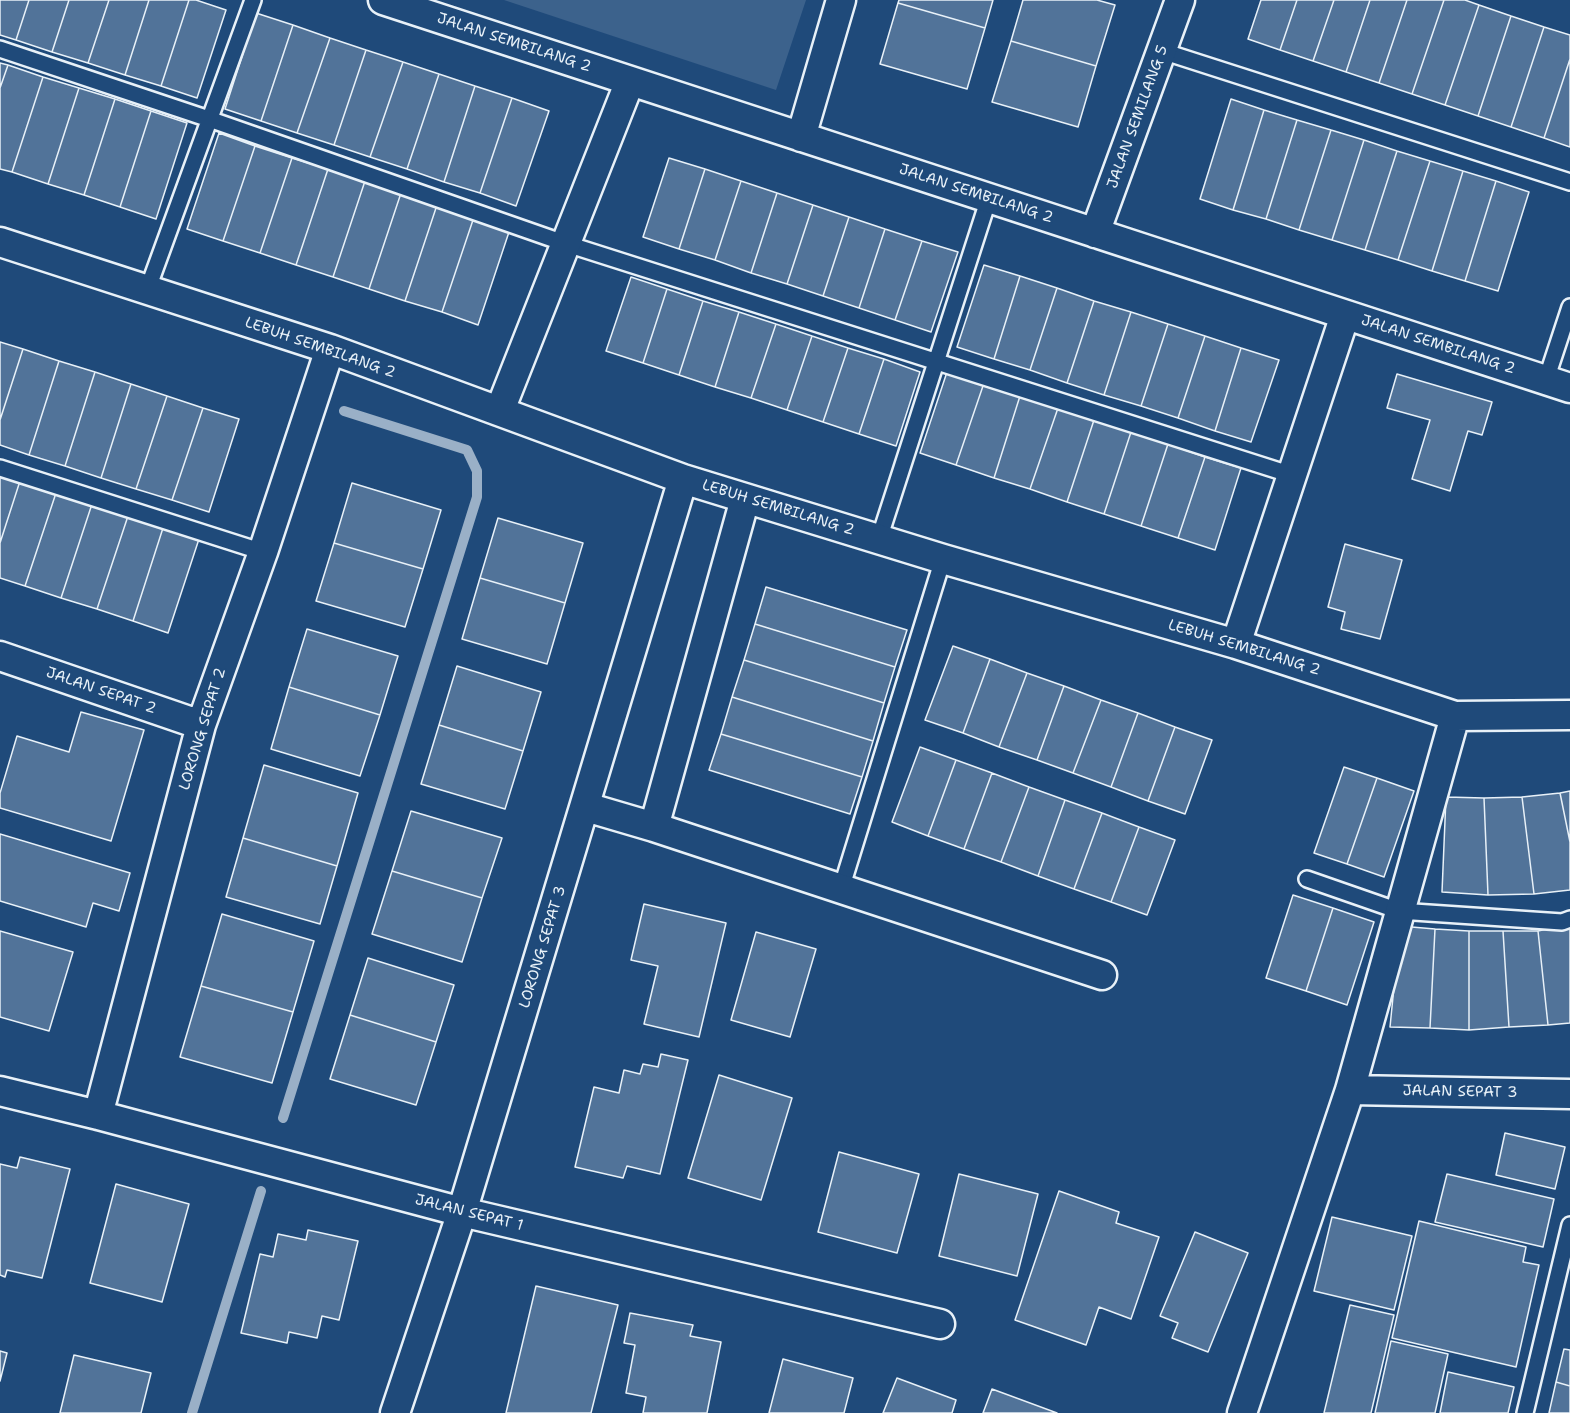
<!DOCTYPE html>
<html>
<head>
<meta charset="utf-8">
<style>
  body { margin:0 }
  canvas { display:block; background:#1f4a7a }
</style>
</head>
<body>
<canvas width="1570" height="1413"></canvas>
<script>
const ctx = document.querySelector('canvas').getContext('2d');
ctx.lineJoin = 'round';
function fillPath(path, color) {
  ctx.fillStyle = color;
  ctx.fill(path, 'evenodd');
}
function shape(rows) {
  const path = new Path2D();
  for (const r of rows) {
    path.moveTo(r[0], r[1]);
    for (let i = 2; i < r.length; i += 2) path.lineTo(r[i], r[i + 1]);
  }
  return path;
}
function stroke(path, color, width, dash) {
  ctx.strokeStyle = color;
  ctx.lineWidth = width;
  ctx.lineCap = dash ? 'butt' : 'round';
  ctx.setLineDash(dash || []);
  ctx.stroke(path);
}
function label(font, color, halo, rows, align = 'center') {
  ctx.font = font + ' "Shantell Sans",sans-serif';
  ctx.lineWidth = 4.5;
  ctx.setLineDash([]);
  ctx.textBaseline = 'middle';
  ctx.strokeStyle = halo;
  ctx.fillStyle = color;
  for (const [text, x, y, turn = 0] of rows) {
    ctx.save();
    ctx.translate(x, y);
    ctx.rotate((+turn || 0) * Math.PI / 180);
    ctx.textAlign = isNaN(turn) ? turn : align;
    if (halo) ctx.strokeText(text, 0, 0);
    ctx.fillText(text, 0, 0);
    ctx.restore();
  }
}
const green = shape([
  [504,0,806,0,776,90]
]);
const stream = shape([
  [283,1118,477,497,477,471,467,450,344,411],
  [192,1413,261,1191]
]);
const building = shape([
  [0,0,29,0,16,40,0,35,0,0],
  [29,0,69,0,52,52,16,40,29,0],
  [69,0,109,0,88,63,52,52,69,0],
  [109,0,149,0,125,75,88,63,109,0],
  [149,0,189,0,161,86,125,75,149,0],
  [189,0,196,0,226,10,197,98,161,86,189,0],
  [899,0,993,0,985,28,898,3,899,0],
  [1023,0,1097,0,1115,5,1096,66,1011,41,1023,0],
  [1261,0,1297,0,1280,50,1248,39,1261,0],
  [1297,0,1334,0,1313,61,1280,50,1297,0],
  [1334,0,1370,0,1346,72,1313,61,1334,0],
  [1370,0,1407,0,1379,83,1346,72,1370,0],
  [1407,0,1444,0,1412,94,1379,83,1407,0],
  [1444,0,1465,0,1479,5,1445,105,1412,94,1444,0],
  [898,3,985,28,967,89,880,64,898,3],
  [1479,5,1511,16,1478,116,1445,105,1479,5],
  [256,13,293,25,261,121,225,109,256,13],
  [1511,16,1544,27,1511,127,1478,116,1511,16],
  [293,25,330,38,297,133,261,121,293,25],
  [1544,27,1570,35,1570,59,1544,138,1511,127,1544,27],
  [330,38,366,50,334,145,297,133,330,38],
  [1011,41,1096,66,1078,127,992,102,1011,41],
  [366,50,403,62,370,157,334,145,366,50],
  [1570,59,1570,147,1544,138,1570,59],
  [403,62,439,74,407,169,370,157,403,62],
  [0,63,8,65,0,88,0,63],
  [8,65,43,77,12,172,0,169,0,88,8,65],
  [439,74,475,86,444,182,407,169,439,74],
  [43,77,79,88,48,184,12,172,43,77],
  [475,86,512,98,480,193,444,182,475,86],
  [79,88,115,99,84,195,48,184,79,88],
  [512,98,549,111,516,206,480,193,512,98],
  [115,99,151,111,120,207,84,195,115,99],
  [1231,99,1264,110,1233,210,1200,199,1231,99],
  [1264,110,1297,120,1266,219,1233,210,1264,110],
  [151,111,187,123,156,219,120,207,151,111],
  [1297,120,1331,130,1299,230,1266,219,1297,120],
  [1331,130,1364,140,1332,240,1299,230,1331,130],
  [219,133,255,146,223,241,187,229,219,133],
  [1364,140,1397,151,1365,250,1332,240,1364,140],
  [255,146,292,158,260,253,223,241,255,146],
  [1397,151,1430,161,1398,260,1365,250,1397,151],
  [292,158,328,169,296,265,260,253,292,158],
  [669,158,705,169,679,249,643,237,669,158],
  [1430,161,1463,171,1432,271,1398,260,1430,161],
  [328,169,365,181,333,277,296,265,328,169],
  [705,169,741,181,715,260,679,249,705,169],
  [1463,171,1496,181,1465,281,1432,271,1463,171],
  [365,181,401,193,369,289,333,277,365,181],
  [741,181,777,193,751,273,715,260,741,181],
  [1496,181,1529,192,1498,291,1465,281,1496,181],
  [401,193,437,205,405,301,369,289,401,193],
  [777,193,813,205,787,284,751,273,777,193],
  [437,205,474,217,442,312,405,301,437,205],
  [813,205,849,217,823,296,787,284,813,205],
  [474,217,510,229,478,325,442,312,474,217],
  [849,217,885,229,859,308,823,296,849,217],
  [885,229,922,241,895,320,859,308,885,229],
  [922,241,958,252,931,332,895,320,922,241],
  [984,265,1020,276,994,359,957,347,984,265],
  [1020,276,1057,288,1030,370,994,359,1020,276],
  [631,277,667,289,643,363,606,351,631,277],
  [1057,288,1094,301,1067,383,1030,370,1057,288],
  [667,289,703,301,679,375,643,363,667,289],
  [703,301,739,312,715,387,679,375,703,301],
  [1094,301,1131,312,1104,395,1067,383,1094,301],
  [739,312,776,324,751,398,715,387,739,312],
  [1131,312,1168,324,1141,406,1104,395,1131,312],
  [776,324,812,336,787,410,751,398,776,324],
  [1168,324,1205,336,1178,418,1141,406,1168,324],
  [812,336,848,348,823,422,787,410,812,336],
  [1205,336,1241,348,1215,431,1178,418,1205,336],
  [0,342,23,349,0,420,0,342],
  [848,348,884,359,859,434,823,422,848,348],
  [1241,348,1279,360,1251,442,1215,431,1241,348],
  [23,349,59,361,29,455,0,445,0,420,23,349],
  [884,359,920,372,896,446,859,434,884,359],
  [59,361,95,372,65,466,29,455,59,361],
  [95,372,131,384,101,478,65,466,95,372],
  [947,372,984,383,956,465,920,453,947,372],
  [1397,374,1492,402,1482,435,1468,431,1450,491,1412,479,1430,420,1387,408,1397,374],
  [984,383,1020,396,994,478,956,465,984,383],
  [131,384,167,396,136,489,101,478,131,384],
  [167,396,203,408,172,500,136,489,167,396],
  [1020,396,1058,408,1030,489,994,478,1020,396],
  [203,408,239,419,209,512,172,500,203,408],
  [1058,408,1094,420,1067,502,1030,489,1058,408],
  [1094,420,1131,432,1104,514,1067,502,1094,420],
  [1131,432,1168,444,1141,526,1104,514,1131,432],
  [1168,444,1205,457,1178,538,1141,526,1168,444],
  [1205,457,1241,468,1215,550,1178,538,1205,457],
  [0,475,20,481,0,543,0,475],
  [20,481,56,493,25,586,0,578,0,543,20,481],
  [352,483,441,510,423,569,334,543,352,483],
  [56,493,92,504,61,598,25,586,56,493],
  [92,504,128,516,97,609,61,598,92,504],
  [128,516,163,528,133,621,97,609,128,516],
  [498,518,583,543,565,603,480,578,498,518],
  [163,528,199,539,168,633,133,621,163,528],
  [334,543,423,569,405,627,316,601,334,543],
  [1345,544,1402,560,1380,639,1341,629,1345,612,1328,607,1345,544],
  [480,578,565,603,547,664,462,639,480,578],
  [766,587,907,630,895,667,755,624,766,587],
  [755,624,895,667,884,703,744,660,755,624],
  [307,629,398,656,380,715,289,687,307,629],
  [953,646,990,659,963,733,925,720,953,646],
  [990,659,1027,673,999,747,963,733,990,659],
  [744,660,884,703,873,741,732,697,744,660],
  [457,666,541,692,523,751,439,725,457,666],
  [1027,673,1064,686,1037,760,999,747,1027,673],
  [1064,686,1101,700,1073,773,1037,760,1064,686],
  [289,687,380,715,360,776,271,749,289,687],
  [732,697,873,741,862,777,721,734,732,697],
  [1101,700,1138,713,1111,787,1073,773,1101,700],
  [81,712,144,730,111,841,0,808,0,793,17,736,69,752,81,712],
  [1138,713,1175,727,1148,801,1111,787,1138,713],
  [439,725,523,751,505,809,421,784,439,725],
  [1175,727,1212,740,1185,814,1148,801,1175,727],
  [721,734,862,777,850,814,709,770,721,734],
  [920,747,956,760,928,836,892,822,920,747],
  [956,760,992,773,964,849,928,836,956,760],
  [264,765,358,793,337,866,243,838,264,765],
  [1344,767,1377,778,1347,864,1314,853,1344,767],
  [992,773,1029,787,1001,862,964,849,992,773],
  [1377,778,1414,791,1384,877,1347,864,1377,778],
  [1029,787,1065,800,1038,876,1001,862,1029,787],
  [1570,791,1570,842,1560,793,1570,791],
  [1560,793,1570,842,1570,890,1534,894,1522,797,1560,793],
  [1446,797,1484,798,1488,895,1442,892,1446,797],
  [1522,797,1534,894,1488,895,1484,798,1522,797],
  [1065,800,1102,813,1074,889,1038,876,1065,800],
  [411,811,502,838,482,898,392,871,411,811],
  [1102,813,1139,827,1111,902,1074,889,1102,813],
  [1139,827,1175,840,1147,915,1111,902,1139,827],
  [0,834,130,873,119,911,93,903,86,927,0,901,0,834],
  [243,838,337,866,320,924,226,897,243,838],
  [392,871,482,898,462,962,372,934,392,871],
  [1293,895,1333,908,1306,991,1266,978,1293,895],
  [644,904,726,923,699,1037,644,1024,658,966,631,960,644,904],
  [1333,908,1374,922,1347,1005,1306,991,1333,908],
  [222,914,314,941,293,1012,201,986,222,914],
  [1570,924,1570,1023,1548,1025,1538,931,1570,924],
  [1400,926,1435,929,1430,1028,1390,1027,1400,926],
  [1435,929,1469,931,1469,1030,1430,1028,1435,929],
  [0,931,73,952,49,1031,0,1017,0,931],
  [1469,931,1503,931,1509,1027,1469,1030,1469,931],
  [1503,931,1538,931,1548,1025,1509,1027,1503,931],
  [756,932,816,949,790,1037,731,1020,756,932],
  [368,958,454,985,436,1042,350,1015,368,958],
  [201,986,293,1012,272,1083,180,1057,201,986],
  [350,1015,436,1042,416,1105,330,1079,350,1015],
  [661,1054,688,1060,660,1174,627,1166,623,1178,575,1167,594,1087,619,1093,624,1070,640,1074,643,1064,658,1067,661,1054],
  [719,1075,792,1098,761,1200,688,1178,719,1075],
  [1505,1133,1565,1147,1555,1189,1496,1175,1505,1133],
  [839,1152,919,1174,897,1253,818,1232,839,1152],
  [20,1157,70,1169,42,1278,7,1270,5,1277,0,1275,0,1164,17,1168,20,1157],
  [959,1174,1038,1194,1017,1276,939,1256,959,1174],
  [1447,1174,1554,1199,1543,1247,1435,1222,1447,1174],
  [116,1184,189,1204,162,1302,90,1283,116,1184],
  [1059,1191,1119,1212,1116,1223,1159,1237,1131,1319,1099,1307,1086,1345,1015,1320,1059,1191],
  [1332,1217,1412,1236,1394,1310,1314,1291,1332,1217],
  [1419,1221,1526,1247,1523,1262,1539,1265,1516,1367,1392,1338,1419,1221],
  [308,1230,358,1241,339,1320,322,1316,317,1338,289,1332,287,1343,241,1333,260,1254,273,1257,278,1234,306,1240,308,1230],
  [1195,1232,1248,1253,1208,1352,1172,1338,1178,1323,1160,1316,1195,1232],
  [536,1286,618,1305,591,1413,506,1413,536,1286],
  [1350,1305,1394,1315,1371,1413,1324,1413,1350,1305],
  [630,1313,693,1325,690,1336,721,1342,707,1413,643,1413,646,1397,626,1393,635,1345,624,1343,630,1313],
  [1391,1341,1448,1354,1435,1413,1375,1413,1391,1341],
  [1564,1349,1570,1350,1570,1386,1556,1382,1564,1349],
  [0,1351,7,1353,0,1381,0,1351],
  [74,1355,151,1373,141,1413,60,1413,74,1355],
  [783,1359,853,1378,844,1413,769,1413,783,1359],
  [1448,1372,1514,1387,1508,1413,1440,1413,1448,1372],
  [897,1378,956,1400,952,1413,883,1413,897,1378],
  [1556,1382,1570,1386,1570,1413,1549,1413,1556,1382],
  [992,1389,1057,1413,983,1413,992,1389]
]);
const service = shape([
  [0,49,209,119,567,244,1292,475],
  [1162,51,1570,182],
  [147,291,253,0],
  [1546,380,1570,307],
  [0,468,263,552],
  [879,539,989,198],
  [1307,879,1399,911,1562,922,1570,919],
  [841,889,943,559],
  [1525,1413,1570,1225]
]);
const minor = shape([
  [383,0,1570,388],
  [801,137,841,0],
  [1095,233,1180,0],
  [0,242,330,349,683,479,943,559,1236,644,1455,716,1570,715],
  [500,410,630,81],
  [1236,644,1345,315],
  [0,656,201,725],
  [586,807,654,827,1102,975],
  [654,827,745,499],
  [1350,1090,1570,1094],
  [0,1091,98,1115,462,1212,940,1324],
  [98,1115,201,725,263,552,330,349],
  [395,1413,462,1212,683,479],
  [1242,1413,1350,1090,1455,716]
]);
const streetNames = [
  ["JALAN SEMBILANG 2",514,43,18],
  ["JALAN SEMILANG 5",1138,117,-70],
  ["JALAN SEMBILANG 2",976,194,18],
  ["JALAN SEMBILANG 2",1438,345,18],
  ["LEBUH SEMBILANG 2",320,348,19],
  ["LEBUH SEMBILANG 2",778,508,17],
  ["LEBUH SEMBILANG 2",1244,648,17],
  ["JALAN SEPAT 2",101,691,19],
  ["LORONG SEPAT 2",203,729,-73],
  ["LORONG SEPAT 3",543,947,-73],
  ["JALAN SEPAT 3",1460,1092,1],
  ["JALAN SEPAT 1",469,1213,14]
];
fillPath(green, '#3c628c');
stroke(stream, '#9ab0c7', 10);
fillPath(building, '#517399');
stroke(building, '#e8f1f8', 1.5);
stroke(service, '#e8f1f8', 20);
stroke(minor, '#e8f1f8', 33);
stroke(service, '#1f4a7a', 15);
stroke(minor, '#1f4a7a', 28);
label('15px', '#e8f1f8', '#1f4a7a', streetNames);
</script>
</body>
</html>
